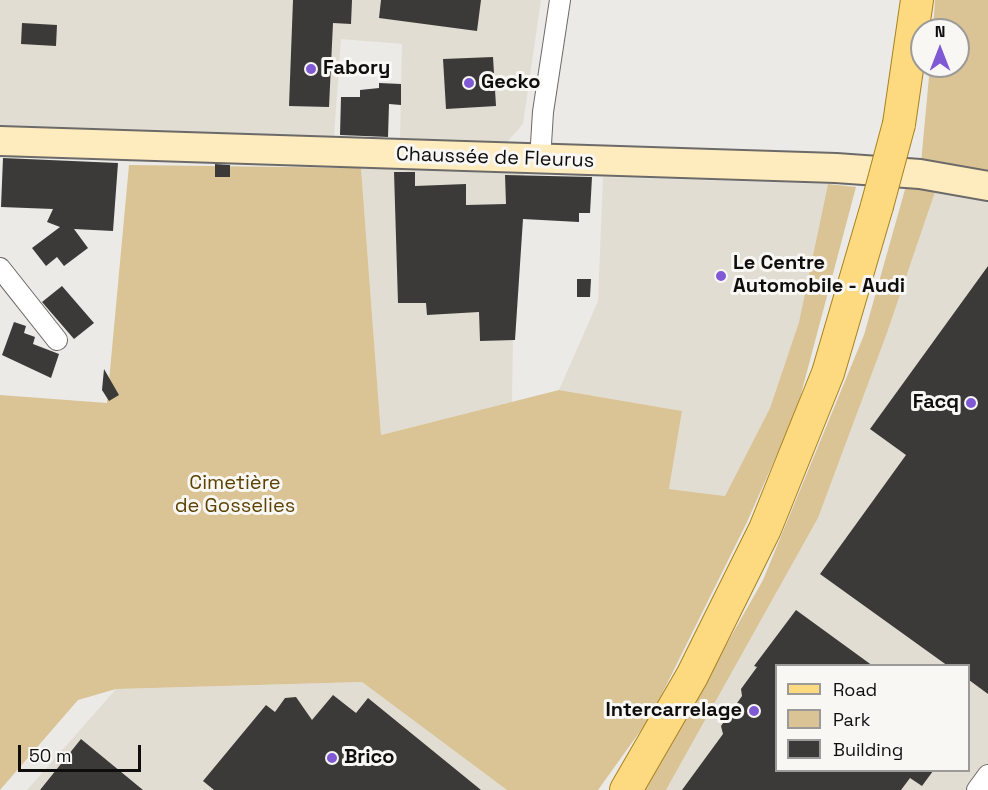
<!DOCTYPE html>
<html>
<head>
<meta charset="utf-8">
<style>
  body { margin:0 }
  #map { position:relative; width:988px; height:790px; overflow:hidden; background:#ebeae6; font-family:"Space Grotesk",sans-serif }
  canvas { display:block }
  .legend { position:absolute; left:775px; top:664px; width:195px; height:108px; box-sizing:border-box; background:#f9f7f4; border:2px solid #9b9a98; margin:0; padding:8px 10px; list-style:none; font-size:18px; color:#0f0e0d }
  .legend li { display:flex; align-items:center; gap:12px; height:30px }
  .legend b { width:30px; border:2px solid #9b9a98 }
  .north { position:absolute; left:910px; top:18px; width:60px; height:60px; box-sizing:border-box; background:#f9f7f4; border:2px solid #9b9a98; border-radius:50%; rotate:0deg; font-size:16px; font-weight:700; line-height:24px; text-align:center; color:#0f0e0d }
  .north::after { content:''; display:block; margin:auto; width:21px; height:27px; background:#7f5ad4; clip-path:polygon(50% 0,100% 100%,50% 72%,0 100%) }
  .scale { position:absolute; left:18px; top:745px; width:123px; height:27px; box-sizing:border-box; border:3px solid #0f0e0d; border-top:0; padding-left:8px; font-size:18px; line-height:21px; white-space:nowrap; color:#0f0e0d; -webkit-text-stroke:4px #f9f7f4; paint-order:stroke }
</style>
</head>
<body>
<div id="map">
<canvas width="988" height="790"></canvas>
<ul class="legend">
<li><b style="height:8px;background:#fdd97f"></b>Road</li>
<li><b style="height:16px;background:#dac395"></b>Park</li>
<li><b style="height:16px;background:#3b3a38"></b>Building</li>
</ul>
<div class="north">N</div>
<div class="scale">50 m</div>
</div>
<script>
const ctx = document.querySelector('canvas').getContext('2d');
ctx.lineJoin = 'round';
function fillPath(path, color) {
  ctx.fillStyle = color;
  ctx.fill(path, 'evenodd');
}
function shape(rows) {
  const path = new Path2D();
  for (const r of rows) {
    path.moveTo(r[0], r[1]);
    for (let i = 2; i < r.length; i += 2) path.lineTo(r[i], r[i + 1]);
  }
  return path;
}
function stroke(path, color, width, dash) {
  ctx.strokeStyle = color;
  ctx.lineWidth = width;
  ctx.lineCap = dash ? 'butt' : 'round';
  ctx.setLineDash(dash || []);
  ctx.stroke(path);
}
function label(font, color, halo, rows, align = 'center') {
  ctx.font = font + ' "Space Grotesk",sans-serif';
  ctx.lineWidth = 6;
  ctx.setLineDash([]);
  ctx.textBaseline = 'middle';
  ctx.strokeStyle = halo;
  ctx.fillStyle = color;
  for (const [text, x, y, turn = 0] of rows) {
    ctx.save();
    ctx.translate(x, y);
    ctx.rotate((+turn || 0) * Math.PI / 180);
    ctx.textAlign = isNaN(turn) ? turn : align;
    if (halo) ctx.strokeText(text, 0, 0);
    ctx.fillText(text, 0, 0);
    ctx.restore();
  }
}
const built = shape([
  [0,0,541,0,523,124,507,142,400,139,402,44,341,39,334,137,0,131],
  [361,168,524,174,513,337,512,402,381,435],
  [603,177,828,184,799,322,770,408,725,496,669,489,682,411,559,390,598,301],
  [936,189,988,200,988,790,666,790,818,518,887,333],
  [776,666,968,666,968,770,776,770],
  [362,682,507,790,27,790,116,689]
]);
const green = shape([
  [935,0,988,0,988,196,920,174,930,66,958,66,958,30,933,30],
  [129,165,361,168,381,435,559,390,682,411,669,489,725,496,770,408,799,322,828,184,856,187,797,409,747,522,651,716,598,790,507,790,362,682,116,689,78,700,0,790,0,395,107,403],
  [906,186,936,189,887,333,818,518,666,790,644,790,763,580,864,335]
]);
const building = shape([
  [293,0,352,0,351,24,333,23,329,107,289,106],
  [381,0,481,0,477,31,379,18],
  [22,23,57,25,56,46,21,44],
  [493,57,496,106,446,109,443,59],
  [379,83,401,84,401,105,389,104,388,137,340,135,341,97,360,97,360,90,379,88],
  [3,158,118,163,113,231,74,229,88,248,64,266,57,257,46,266,32,248,60,227,47,222,53,209,1,207],
  [215,164,230,165,230,177,215,177],
  [394,172,415,172,415,186,466,184,466,205,506,204,505,175,592,177,590,213,579,213,579,222,523,219,515,340,480,341,479,312,427,315,426,303,398,303],
  [988,266,988,694,969,680,969,666,948,666,820,574,906,455,870,429],
  [577,279,591,279,590,297,577,297],
  [62,286,94,323,74,339,42,302],
  [14,322,26,326,24,333,35,337,33,344,59,354,51,378,2,355],
  [104,369,119,395,109,401,102,390],
  [796,610,873,666,777,666,777,771,933,771,922,786,910,778,901,790,682,790,723,734,721,726,742,696,741,689,757,667,754,666],
  [333,695,356,713,368,698,481,790,214,790,203,781,266,705,275,712,285,698,296,697,312,720],
  [81,739,143,790,40,790]
]);
const street = shape([
  [540,160,543,112,560,0],
  [0,268,57,340],
  [977,790,988,775]
]);
const secondary = shape([
  [0,141,836,168,920,174,988,186]
]);
const primary = shape([
  [899,124,917,0],
  [626,790,692,676,765,529,828,373,877,206]
]);
const primaryBridge = shape([
  [877,206,899,124]
]);
const markers = [
  [311,69,6,"#7f5ad4"],
  [469,83,6,"#7f5ad4"],
  [721,276,6,"#7f5ad4"],
  [971,403,6,"#7f5ad4"],
  [754,711,6,"#7f5ad4"],
  [332,758,6,"#7f5ad4"]
];
const poiNames = [
  ["Fabory",323,69],
  ["Gecko",481,83],
  ["Le Centre",733,264],
  ["Automobile - Audi",733,287],
  ["Facq",959,403,"right"],
  ["Intercarrelage",742,711,"right"],
  ["Brico",344,758]
];
const streetNames = [
  ["Chaussée de Fleurus",495,158,2]
];
const parkNames = [
  ["Cimetière",235,484],
  ["de Gosselies",235,507]
];
fillPath(built, '#e2ddd3');
fillPath(green, '#dac395');
fillPath(building, '#3b3a38');
stroke(street, '#6c6a68', 22);
stroke(secondary, '#6c6a68', 32);
stroke(primary, '#a9821f', 34);
stroke(street, '#fff', 20);
stroke(secondary, '#feecbf', 28);
stroke(primary, '#fdd97f', 32);
stroke(primaryBridge, '#a9821f', 34, []);
stroke(primaryBridge, '#fdd97f', 32);
for (const [x, y, r, color] of markers) {
  const dot = new Path2D();
  dot.arc(x, y, r, 0, 2 * Math.PI);
  ctx.fillStyle = color;
  ctx.fill(dot);
  stroke(dot, '#f9f7f4', 2);
}
label('bold 20px', '#0f0e0d', '#f9f7f4', poiNames, 'left');
label('20px', '#0f0e0d', '#f9f7f4', streetNames);
label('20px', '#5c4200', '#f9f7f4', parkNames);
</script>
</body>
</html>
